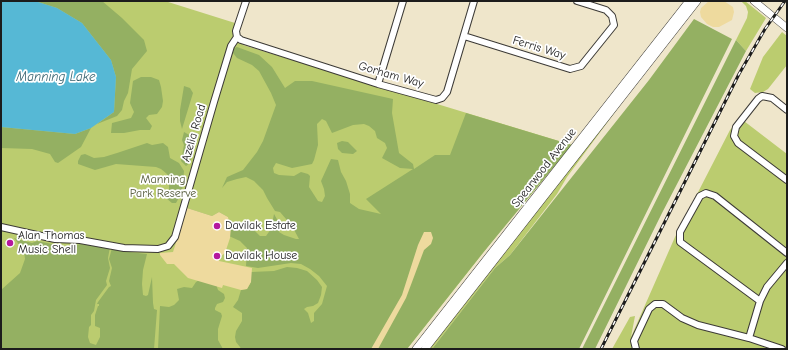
<!DOCTYPE html>
<html>
<head>
<meta charset="utf-8">
<style>
  body { margin:0 }
  #map { position:relative; width:788px; height:350px; overflow:hidden; background:#efe6cb; font-family:"Comic Neue",sans-serif }
  canvas { display:block }
  .frame { position:absolute; inset:0; border:2px solid #1c1c1c; pointer-events:none }
</style>
</head>
<body>
<div id="map">
<canvas width="788" height="350"></canvas>
<div class="frame"></div>
</div>
<script>
const ctx = document.querySelector('canvas').getContext('2d');
ctx.lineJoin = 'round';
function fillPath(path, color) {
  ctx.fillStyle = color;
  ctx.fill(path, 'evenodd');
}
function shape(rows) {
  const path = new Path2D();
  for (const r of rows) {
    path.moveTo(r[0], r[1]);
    for (let i = 2; i < r.length; i += 2) path.lineTo(r[i], r[i + 1]);
  }
  return path;
}
function stroke(path, color, width, dash) {
  ctx.strokeStyle = color;
  ctx.lineWidth = width;
  ctx.lineCap = dash ? 'butt' : 'round';
  ctx.setLineDash(dash || []);
  ctx.stroke(path);
}
function label(font, color, halo, rows, align = 'center') {
  ctx.font = font + ' "Comic Neue",sans-serif';
  ctx.lineWidth = 3.5;
  ctx.setLineDash([]);
  ctx.textBaseline = 'middle';
  ctx.strokeStyle = halo;
  ctx.fillStyle = color;
  for (const [text, x, y, turn = 0] of rows) {
    ctx.save();
    ctx.translate(x, y);
    ctx.rotate((+turn || 0) * Math.PI / 180);
    ctx.textAlign = isNaN(turn) ? turn : align;
    if (halo) ctx.strokeText(text, 0, 0);
    ctx.fillText(text, 0, 0);
    ctx.restore();
  }
}
const green = shape([
  [1,1,165,1,235,23,232,32,243,45,572,145,528,196,407,349,1,349],
  [741,1,745,1,766,18,746,51,736,40,747,18,748,12,746,6],
  [782,32,787,36,787,65,768,89,763,92,755,93,750,89,763,57],
  [632,89,567,177,557,194,510,255,495,268,432,349,428,349],
  [740,118,787,154,787,349,612,349,630,317,635,316,631,337,675,237,730,130]
]);
const forest = shape([
  [35,1,102,1,122,18,144,40,147,51,132,69,128,93,124,101,122,110,117,116,97,124,114,112,116,77,111,60,82,23,57,8],
  [694,19,732,39,579,349,432,349,495,268,510,255,649,80],
  [736,40,746,51,662,213,595,349,582,349],
  [237,47,259,55,272,67,285,88,295,81,312,81,393,99,392,113,399,153,413,164,414,169,435,155,450,155,466,113,572,145,482,254,407,349,241,349,240,347,236,342,235,337,236,331,242,321,242,313,233,307,238,300,241,290,247,289,251,282,251,272,274,271,287,267,297,268,307,271,317,280,322,287,321,295,318,303,313,306,307,307,304,309,308,313,311,323,314,321,314,313,322,304,327,286,319,276,310,269,301,264,291,263,258,268,246,266,247,248,240,241,220,232,187,208,212,216,219,212,228,217,231,227,236,230,246,225,249,225,260,236,266,236,271,229,274,214,278,221,279,232,284,235,296,239,299,239,292,226,280,212,275,211,267,198,263,190,254,181,246,177,237,179,227,182,222,188,227,177,243,170,257,152,263,141,276,105,271,93,259,71,252,65,237,58,233,53,234,48],
  [322,119,326,121,332,133,353,125,364,124,369,126,375,131,377,138,385,143,387,148,382,158,400,168,413,169,366,199,381,214,359,209,350,203,350,194,346,181,341,172,338,160,331,159,321,181,324,189,325,196,322,202,318,201,309,187,310,176,308,174,301,172,294,176,279,175,274,173,273,168,276,163,292,168,312,164,314,160,318,145,317,124],
  [141,77,151,77,159,80,161,87,163,101,162,107,157,114,149,115,146,118,152,126,150,130,140,130,124,133,111,133,112,123,131,118,134,112,130,103,133,81],
  [184,86,190,88,193,93,182,129,180,121,180,110],
  [1,127,75,134,91,128,81,147,58,163,55,162,50,154,32,149,1,148],
  [184,132,191,136,195,145,190,163,186,166,181,161,184,145,182,140],
  [342,141,348,142,357,151,353,154,342,153,338,149,337,143],
  [147,143,152,145,163,143,168,147,170,158,179,163,184,171,182,192,176,203,172,203,166,198,169,189,169,180,167,174,161,169,156,167,116,164,95,170,78,164,78,161,81,155,85,154,94,158,104,157,117,153],
  [14,238,32,243,37,241,52,244,56,246,55,253,65,254,72,246,80,244,110,247,108,258,110,268,106,281,107,285,96,300,94,311,91,315,91,325,89,327,88,337,90,343,96,345,100,337,100,328,95,326,95,315,98,306,99,306,99,304,97,304,98,302,109,287,111,286,109,281,112,268,109,259,112,248,129,252,147,254,143,270,142,284,143,295,146,296,148,295,152,277,153,303,154,309,157,310,154,349,1,349,1,290,20,273,25,259,24,251],
  [201,279,217,283,217,287,218,290,224,294,225,298,223,302,217,304,215,308,215,310,221,313,222,316,218,329,218,340,223,349,158,349,160,306,169,307,174,305,179,300,177,289,184,287,192,288,196,282]
]);
const sand = shape([
  [709,1,724,1,733,7,734,12,732,20,719,27,713,27,707,24,701,17,700,12,701,8],
  [187,208,212,216,219,212,228,217,231,227,230,238,225,253,220,257,219,261,252,268,251,282,247,289,241,290,223,285,222,288,188,278,174,264,167,264,160,255,160,253,173,252],
  [424,232,431,232,433,238,431,244,424,250,406,298,378,349,371,349,402,295,418,245]
]);
const water = shape([
  [1,1,35,1,57,8,82,23,111,60,116,77,114,112,91,128,75,134,1,127]
]);
const minor = shape([
  [464,36,570,69,581,66,614,25,612,16,606,10,577,1],
  [237,37,241,40,378,84,436,100,442,98,447,92,474,1],
  [378,84,403,1],
  [787,110,772,98,762,96,758,99,736,127,734,136,738,143,787,180],
  [1,227,55,239,80,240,124,248,158,249,168,246,175,237,214,102,231,46,237,37,236,31,246,1],
  [787,253,715,196,706,193,700,196,680,232,680,242,760,301,767,287,787,263],
  [749,338,760,301],
  [636,349,634,341,649,309,655,304,663,304,682,318,698,325,749,338,782,349]
]);
const major = shape([
  [754,1,787,28],
  [416,349,689,1],
  [425,349,697,1]
]);
const rail = shape([
  [601,349,739,74,765,29,785,1]
]);
const markers = [
  [217,226,4,"#b5179e"],
  [10,243,4,"#b5179e"],
  [217,256,4,"#b5179e"]
];
const streetNames = [
  ["Ferris Way",539,48,17],
  ["Gorham Way",391,75,16],
  ["Azelia Road",194,133,-74],
  ["Spearwood Avenue",544,168,-52]
];
const parkNames = [
  ["Manning",163,180],
  ["Park Reserve",163,194]
];
const poiNames = [
  ["Davilak Estate",225,226],
  ["Alan Thomas",18,236],
  ["Music Shell",18,250],
  ["Davilak House",225,256]
];
const waterNames = [
  ["Manning Lake",56,77]
];
fillPath(green, '#bbcc6f');
fillPath(forest, '#94b062');
fillPath(sand, '#eeda9e');
fillPath(water, '#56b8d5');
stroke(minor, '#3c3a36', 8);
stroke(major, '#3c3a36', 8);
stroke(minor, '#fff', 6);
stroke(major, '#fff', 7);
stroke(rail, '#1c1c1c', 3);
stroke(rail, '#fff', 1.5, [4.5]);
for (const [x, y, r, color] of markers) {
  const dot = new Path2D();
  dot.arc(x, y, r, 0, 2 * Math.PI);
  ctx.fillStyle = color;
  ctx.fill(dot);
  stroke(dot, '#fff', 1.5);
}
label('12px', '#1c1c1c', '#fff', streetNames);
label('12px', '#545a39', '#fff', parkNames);
label('12px', '#1c1c1c', '#fff', poiNames, 'left');
label('italic 13px', '#36626f', '#fff', waterNames);
</script>
</body>
</html>
